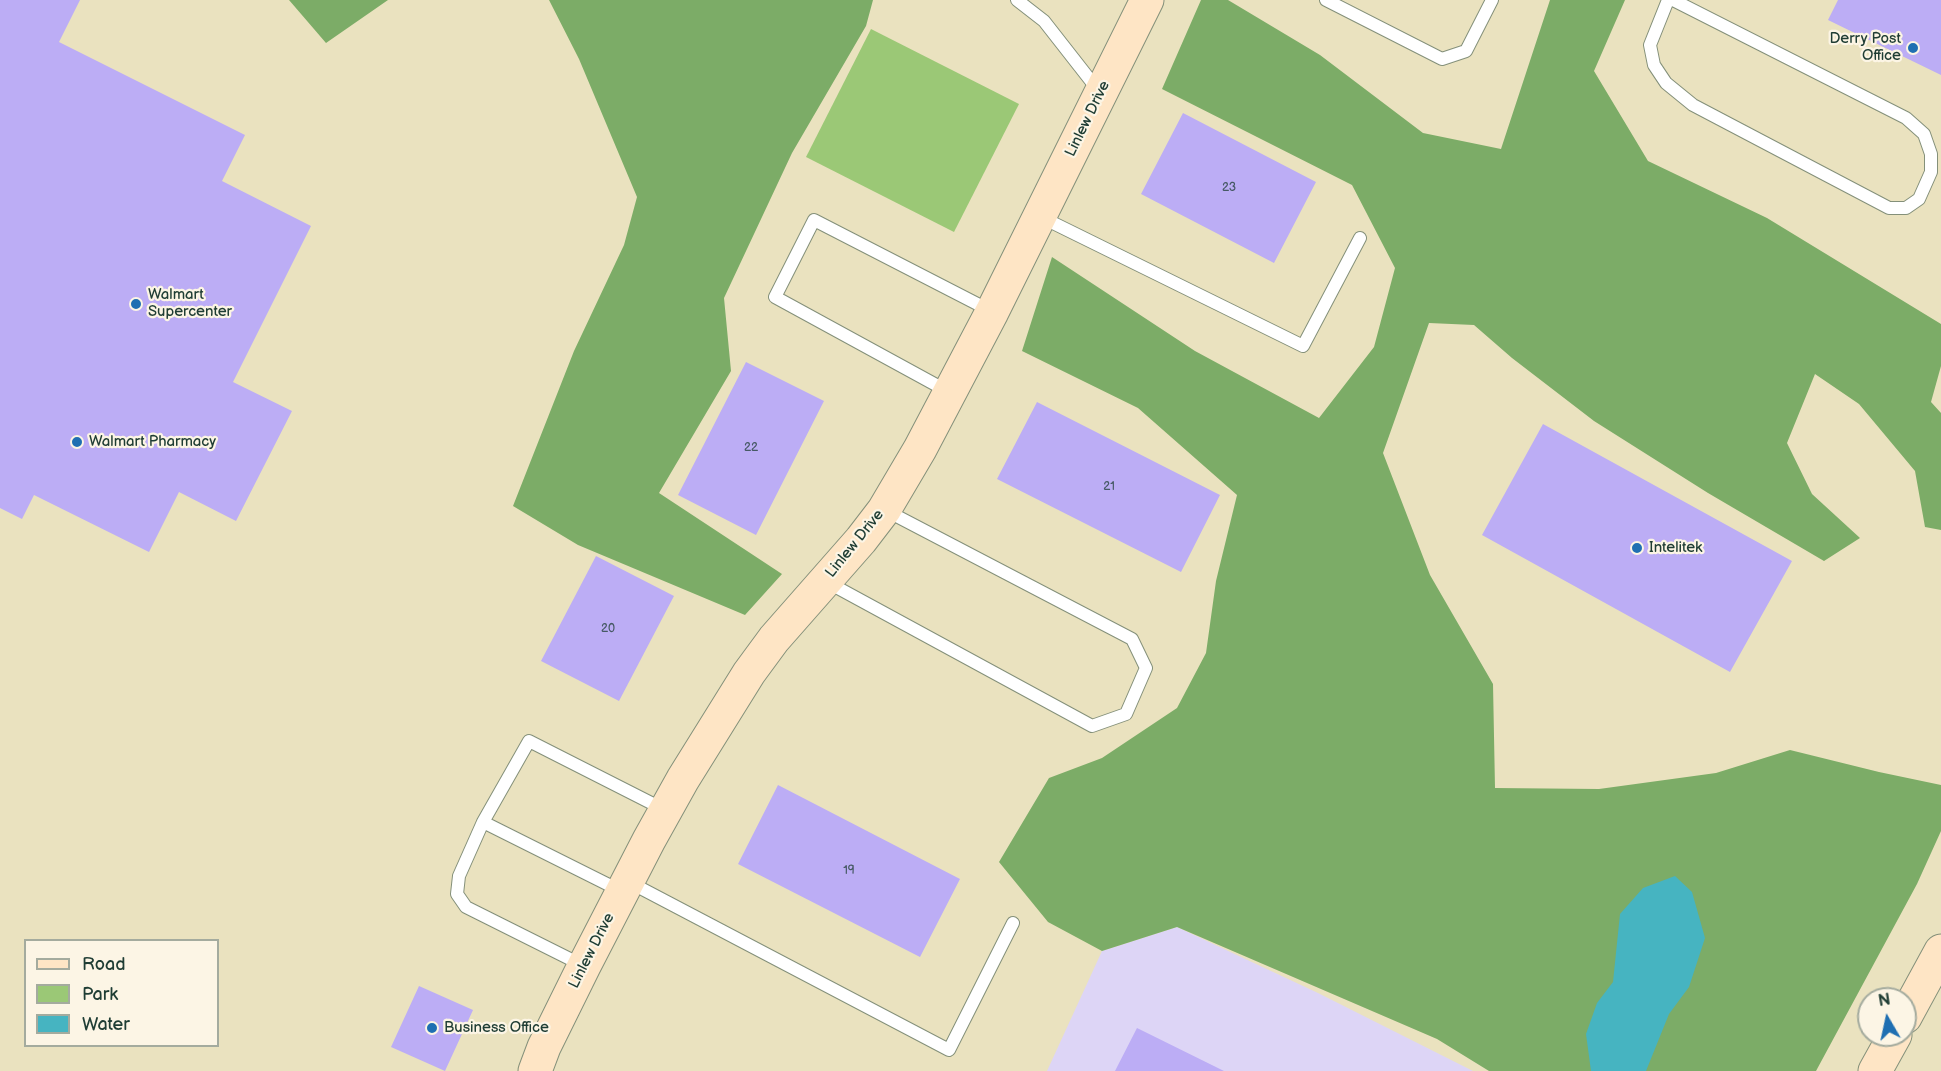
<!DOCTYPE html>
<html>
<head>
<meta charset="utf-8">
<style>
  body { margin:0 }
  #map { position:relative; width:1941px; height:1071px; overflow:hidden; background:#eae2bf; font-family:"Balsamiq Sans",sans-serif }
  canvas { display:block }
  .legend { position:absolute; left:24px; top:939px; width:195px; height:108px; box-sizing:border-box; background:#fcf5e5; border:2px solid #a4ab9e; margin:0; padding:8px 10px; list-style:none; font-size:18px; color:#1f3d34 }
  .legend li { display:flex; align-items:center; gap:12px; height:30px }
  .legend b { width:30px; border:2px solid #a4ab9e }
  .north { position:absolute; left:1857px; top:987px; width:60px; height:60px; box-sizing:border-box; background:#fcf5e5; border:2px solid #a4ab9e; border-radius:50%; rotate:351deg; font-size:16px; font-weight:700; line-height:24px; text-align:center; color:#1f3d34 }
  .north::after { content:''; display:block; margin:auto; width:21px; height:27px; background:#1f6fb2; clip-path:polygon(50% 0,100% 100%,50% 72%,0 100%) }
</style>
</head>
<body>
<div id="map">
<canvas width="1941" height="1071"></canvas>
<ul class="legend">
<li><b style="height:8px;background:#fee5c5"></b>Road</li>
<li><b style="height:16px;background:#9bc876"></b>Park</li>
<li><b style="height:16px;background:#46b4c1"></b>Water</li>
</ul>
<div class="north">N</div>
</div>
<script>
const ctx = document.querySelector('canvas').getContext('2d');
ctx.lineJoin = 'round';
function fillPath(path, color) {
  ctx.fillStyle = color;
  ctx.fill(path, 'evenodd');
}
function shape(rows) {
  const path = new Path2D();
  for (const r of rows) {
    path.moveTo(r[0], r[1]);
    for (let i = 2; i < r.length; i += 2) path.lineTo(r[i], r[i + 1]);
  }
  return path;
}
function stroke(path, color, width, dash) {
  ctx.strokeStyle = color;
  ctx.lineWidth = width;
  ctx.lineCap = dash ? 'butt' : 'round';
  ctx.setLineDash(dash || []);
  ctx.stroke(path);
}
function label(font, color, halo, rows, align = 'center') {
  ctx.font = font + ' "Balsamiq Sans",sans-serif';
  ctx.lineWidth = 4.5;
  ctx.setLineDash([]);
  ctx.textBaseline = 'middle';
  ctx.strokeStyle = halo;
  ctx.fillStyle = color;
  for (const [text, x, y, turn = 0] of rows) {
    ctx.save();
    ctx.translate(x, y);
    ctx.rotate((+turn || 0) * Math.PI / 180);
    ctx.textAlign = isNaN(turn) ? turn : align;
    if (halo) ctx.strokeText(text, 0, 0);
    ctx.fillText(text, 0, 0);
    ctx.restore();
  }
}
const built = shape([
  [1177,927,1318,993,1473,1071,1047,1071,1102,951]
]);
const green = shape([
  [871,29,1019,104,954,232,806,157]
]);
const forest = shape([
  [289,0,388,0,326,43],
  [549,0,873,0,866,26,792,153,724,298,731,371,659,493,782,574,745,615,578,545,513,506,574,351,624,245,637,197,579,59],
  [1201,0,1228,0,1320,55,1423,133,1501,149,1550,0,1625,0,1594,71,1648,161,1767,218,1941,324,1941,366,1931,402,1941,413,1941,530,1925,527,1915,471,1859,404,1815,374,1787,443,1812,494,1860,538,1824,561,1708,493,1594,421,1512,358,1474,325,1429,323,1383,453,1430,575,1493,684,1495,788,1599,789,1716,773,1790,750,1879,772,1941,785,1941,831,1917,884,1816,1071,1489,1071,1437,1039,1177,927,1102,951,1048,922,999,862,1049,778,1102,758,1177,708,1206,653,1216,581,1237,495,1138,408,1022,351,1052,257,1195,351,1319,418,1374,347,1395,268,1352,185,1162,89]
]);
const water = shape([
  [1675,876,1692,892,1705,938,1689,987,1669,1014,1646,1071,1591,1071,1586,1034,1597,1003,1613,982,1620,914,1643,888]
]);
const building = shape([
  [0,0,80,0,59,42,245,135,222,181,311,226,233,382,292,411,236,521,179,492,149,552,34,495,22,519,0,508],
  [1838,0,1941,0,1941,75,1828,20],
  [1183,113,1316,182,1274,263,1141,194],
  [746,362,824,401,756,535,678,495],
  [1037,402,1220,495,1181,572,997,479],
  [1543,424,1792,561,1730,672,1482,535],
  [596,556,674,596,619,701,541,661],
  [778,785,960,879,920,957,738,864],
  [419,986,473,1010,445,1071,391,1047],
  [1137,1028,1224,1071,1115,1071]
]);
const lane = shape([
  [1017,0,1044,21,1098,90],
  [1326,0,1442,59,1466,51,1492,0],
  [1668,0,1650,45,1654,65,1666,83,1693,105,1889,208,1906,208,1919,199,1931,172,1931,154,1924,134,1906,118,1673,0],
  [1041,217,1303,346,1360,238],
  [949,392,775,297,814,220,991,311],
  [827,582,1092,726,1126,714,1146,668,1132,639,885,510],
  [483,822,621,891],
  [629,882,949,1050,1013,923],
  [582,965,466,907,457,894,459,876,483,822,529,741,665,810]
]);
const secondary = shape([
  [1905,1017,1941,951],
  [535,1071,544,1047,584,966,649,840,683,779,749,673,774,639,861,540,884,510,920,449,992,312,1147,0],
  [1875,1071,1895,1035]
]);
const markers = [
  [1913,48,6,"#1f6fb2"],
  [136,304,6,"#1f6fb2"],
  [77,442,6,"#1f6fb2"],
  [1637,548,6,"#1f6fb2"],
  [432,1028,6,"#1f6fb2"]
];
const numberNames = [
  ["23",1229,188],
  ["22",751,448],
  ["21",1109,487],
  ["20",608,629],
  ["19",849,871]
];
const poiNames = [
  ["Derry Post",1901,39,"right"],
  ["Office",1901,56,"right"],
  ["Walmart",148,295],
  ["Supercenter",148,312],
  ["Walmart Pharmacy",89,442],
  ["Intelitek",1649,548],
  ["Business Office",444,1028]
];
const streetNames = [
  ["Linlew Drive",1088,119,-64],
  ["Linlew Drive",855,544,-51],
  ["Linlew Drive",592,951,-63]
];
fillPath(built, '#ddd5f6');
fillPath(green, '#9bc876');
fillPath(forest, '#7cac67');
fillPath(water, '#46b4c1');
fillPath(building, '#bcadf5');
stroke(lane, '#84907a', 14);
stroke(secondary, '#84907a', 35);
stroke(lane, '#fff', 12);
stroke(secondary, '#fee5c5', 33);
for (const [x, y, r, color] of markers) {
  const dot = new Path2D();
  dot.arc(x, y, r, 0, 2 * Math.PI);
  ctx.fillStyle = color;
  ctx.fill(dot);
  stroke(dot, '#fcf5e5', 2);
}
label('12px', '#465964', null, numberNames);
label('15px', '#1f3d34', '#fcf5e5', poiNames, 'left');
label('15px', '#1f3d34', '#fcf5e5', streetNames);
</script>
</body>
</html>
